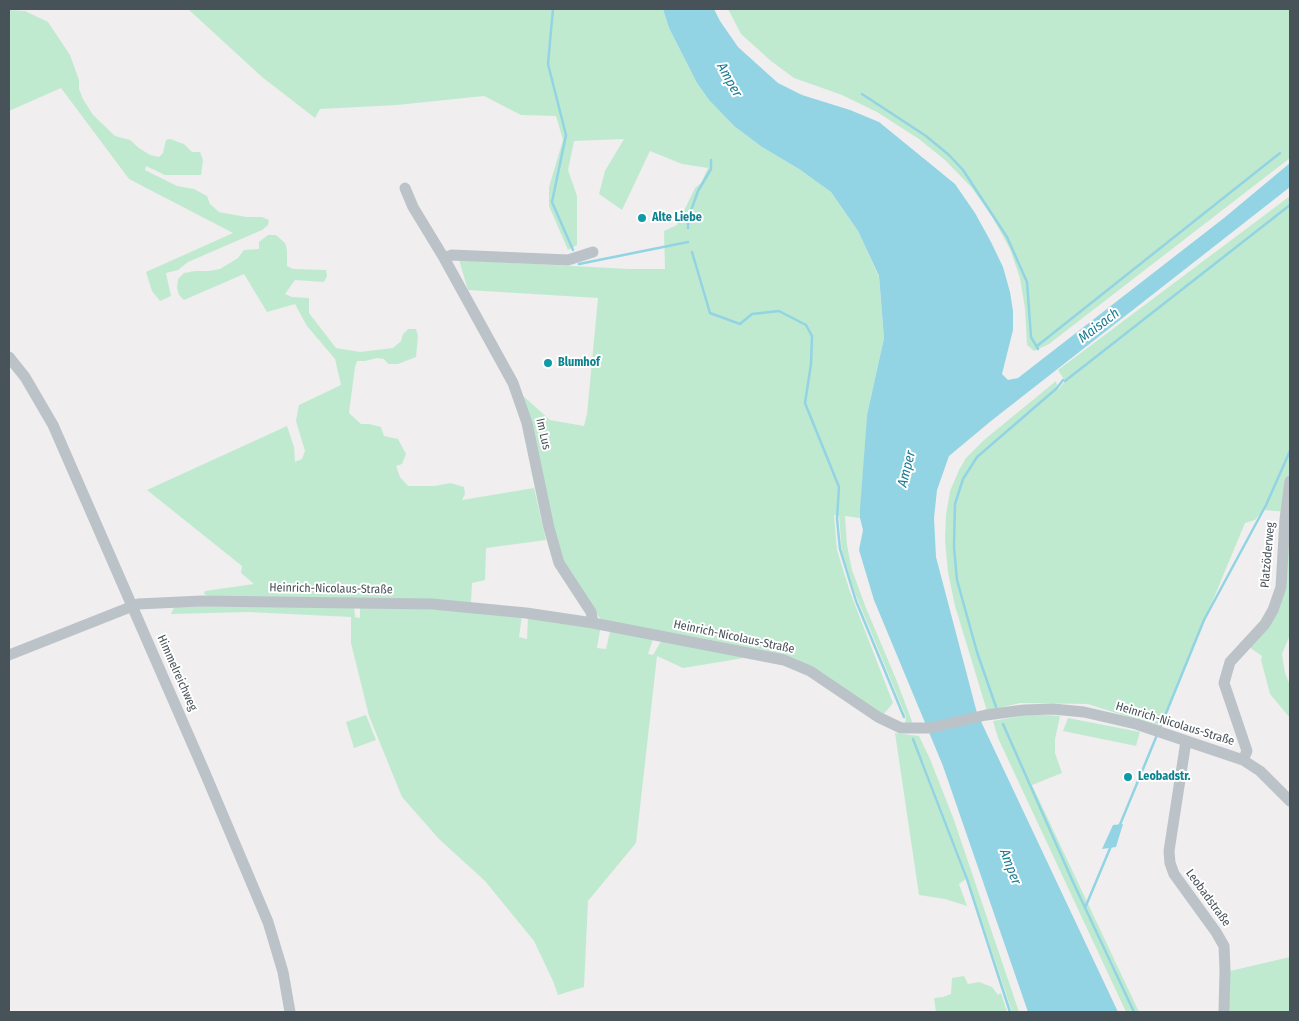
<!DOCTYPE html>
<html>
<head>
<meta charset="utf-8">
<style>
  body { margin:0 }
  #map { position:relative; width:1299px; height:1021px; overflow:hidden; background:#f0eeee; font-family:"Fira Sans Condensed",sans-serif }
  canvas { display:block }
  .frame { position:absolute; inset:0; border:10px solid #485259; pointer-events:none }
</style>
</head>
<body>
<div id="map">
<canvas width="1299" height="1021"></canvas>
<div class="frame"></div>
</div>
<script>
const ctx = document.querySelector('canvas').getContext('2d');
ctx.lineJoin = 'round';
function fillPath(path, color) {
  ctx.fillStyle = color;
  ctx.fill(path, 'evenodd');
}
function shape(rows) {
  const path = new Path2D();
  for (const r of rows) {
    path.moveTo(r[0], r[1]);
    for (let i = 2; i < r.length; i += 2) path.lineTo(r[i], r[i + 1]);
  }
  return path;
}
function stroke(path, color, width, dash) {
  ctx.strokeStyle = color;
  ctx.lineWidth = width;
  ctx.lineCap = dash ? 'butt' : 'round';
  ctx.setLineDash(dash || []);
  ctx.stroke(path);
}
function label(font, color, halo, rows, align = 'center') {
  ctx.font = font + ' "Fira Sans Condensed",sans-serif';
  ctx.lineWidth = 4;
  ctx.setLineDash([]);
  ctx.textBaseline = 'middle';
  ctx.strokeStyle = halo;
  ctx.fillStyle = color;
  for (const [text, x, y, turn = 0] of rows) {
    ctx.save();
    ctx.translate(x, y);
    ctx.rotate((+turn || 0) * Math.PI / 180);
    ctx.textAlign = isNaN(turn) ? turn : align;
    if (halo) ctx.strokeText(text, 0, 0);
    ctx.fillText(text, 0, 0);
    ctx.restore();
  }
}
const green = shape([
  [188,9,663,9,669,28,697,83,709,100,734,126,762,147,799,169,831,192,858,231,879,277,884,338,867,415,860,518,845,516,847,545,852,570,866,608,896,679,913,724,905,724,906,717,855,593,842,553,839,516,834,515,837,550,850,592,893,703,883,715,796,659,602,621,560,563,521,394,550,420,584,426,587,414,598,298,468,290,459,260,629,269,665,269,664,231,677,225,695,188,701,183,708,168,682,164,650,151,622,210,599,194,605,171,624,139,574,141,568,170,577,196,577,245,568,250,549,206,549,187,563,140,556,116,521,115,484,96,397,105,320,109,315,118,262,77],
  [728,9,1290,9,1290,158,1049,344,1034,351,1027,345,1025,309,1020,278,1010,249,993,218,972,188,945,160,919,139,877,112,842,95,794,78,771,61,741,34],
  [9,10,25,11,48,22,70,55,79,80,79,89,83,99,93,115,115,136,130,140,139,148,150,155,159,157,163,153,166,140,170,139,184,144,192,152,200,152,203,160,201,175,165,175,146,166,145,170,177,186,194,189,207,196,210,204,219,212,246,217,262,217,269,220,268,225,262,230,188,262,178,270,166,273,171,296,160,301,152,291,146,272,233,233,129,179,61,88,9,111],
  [1290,196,1290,512,1263,510,1255,520,1245,523,1160,727,1088,704,1020,703,987,711,955,606,948,572,945,540,946,515,950,491,959,470,966,458,984,440,1056,381,1058,390,1065,381,1058,370],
  [268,235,276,235,285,243,287,250,287,266,293,269,326,270,327,276,324,282,295,280,285,294,292,297,309,298,309,313,336,348,360,352,393,348,401,341,403,334,408,329,416,329,418,336,416,357,398,364,388,364,384,359,377,358,365,361,357,361,355,367,349,413,361,424,369,424,381,427,384,436,398,439,406,454,402,464,396,466,400,477,408,486,435,486,450,483,464,487,465,494,462,500,534,488,546,540,486,548,485,580,472,583,471,603,208,596,204,594,205,591,254,584,241,573,242,566,147,490,287,426,294,447,295,462,302,459,305,451,296,421,299,405,341,385,335,359,307,326,295,304,267,312,244,274,184,300,179,295,177,288,178,279,184,273,195,271,209,271,220,269,238,258,244,250,259,249,259,242],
  [1290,527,1290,635,1282,654,1285,673,1290,685,1290,718,1270,694,1261,660,1262,656,1249,647,1282,595],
  [354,605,355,617,360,618,360,605,522,615,519,637,527,639,528,617,601,625,597,648,606,649,611,627,653,639,648,654,653,655,664,636,744,658,683,668,657,656,636,843,588,901,584,987,558,995,553,981,534,941,485,881,439,839,402,797,369,716,351,643,351,617,248,612,171,614,174,607],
  [1032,714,1060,716,1055,739,1055,753,1062,773,1032,785,1139,1012,1126,1012,998,738,993,721],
  [366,715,376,740,354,748,346,722],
  [1068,718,1140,732,1136,746,1063,731],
  [895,733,919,736,930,759,954,820,1019,1012,1012,1012,966,873,923,761,922,762,966,879,959,884,967,906,945,899,919,895],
  [1290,957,1290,1012,1229,1012,1230,971],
  [964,976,968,984,979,982,992,987,998,995,1001,993,1007,1012,936,1012,934,998,943,997,951,994,952,978]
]);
const water = shape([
  [663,9,714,9,720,21,738,47,778,83,802,95,850,110,879,122,955,184,975,213,991,242,1003,267,1010,292,1013,311,1013,330,1002,374,1008,380,1018,378,1224,218,1290,163,1290,187,991,421,949,456,937,490,934,518,936,557,977,713,1118,1012,1028,1012,943,766,874,600,859,550,863,530,860,518,860,509,867,415,884,338,879,276,858,231,831,192,799,169,762,147,734,126,709,100,697,83,669,28],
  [1123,824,1116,847,1102,849,1113,825]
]);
const stream = shape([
  [553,9,548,64,566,135,552,202,573,250],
  [862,94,926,136,949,155,963,170,1007,237,1027,282,1031,337,1038,349],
  [688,228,688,219,698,191,711,169,711,160],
  [692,252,710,313,740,324,752,314,779,311,806,325,812,336,811,364,805,403,839,487,837,519,840,549,856,601,904,717],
  [579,264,688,242],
  [1037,346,1280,153],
  [1065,381,1290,205],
  [996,707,977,652,957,580,954,547,955,504,963,479,977,457,1057,388,1063,380],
  [1003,724,1073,882,1134,1012],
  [1160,728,1204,620,1266,505,1290,451],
  [913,739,967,879,1010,1012],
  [1119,827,1157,735],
  [1085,908,1111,846]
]);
const minor = shape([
  [405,188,413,207,444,258],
  [9,357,25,377,53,425,205,773,268,922,283,972,290,1012],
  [593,623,591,612,559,563,549,528,527,423,513,383,444,258,452,255,568,260,593,252],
  [9,655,138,604,201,601,432,604,526,613,593,623,784,660,810,671,878,717,901,728,930,728,986,715,1024,710,1053,709,1084,712,1136,724,1243,760,1260,771,1290,801],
  [1186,741,1169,851,1170,863,1174,874,1216,932,1224,946,1225,970,1224,1012],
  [1243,760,1247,751,1224,683,1230,662,1265,624,1273,610,1281,587,1285,519,1290,481]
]);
const markers = [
  [642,218,5,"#0f9aa8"],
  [548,363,5,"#0f9aa8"],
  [1128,777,5,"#0f9aa8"]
];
const cultureNames = [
  ["Alte Liebe",652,218],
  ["Blumhof",558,363],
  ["Leobadstr.",1138,777]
];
const streetNames = [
  ["Im Lus",543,434,77],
  ["Platzöderweg",1268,555,-85],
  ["Heinrich-Nicolaus-Straße",331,589,1],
  ["Heinrich-Nicolaus-Straße",734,637,12],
  ["Himmelreichweg",177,673,66],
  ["Heinrich-Nicolaus-Straße",1175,724,17],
  ["Leobadstraße",1208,898,54]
];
const waterNames = [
  ["Amper",729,80,61],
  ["Maisach",1099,326,-37],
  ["Amper",907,469,-76],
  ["Amper",1010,867,69]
];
fillPath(green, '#c0ead0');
fillPath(water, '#92d4e3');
stroke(stream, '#92d4e3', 2.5);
stroke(minor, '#bbc3c9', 11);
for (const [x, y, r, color] of markers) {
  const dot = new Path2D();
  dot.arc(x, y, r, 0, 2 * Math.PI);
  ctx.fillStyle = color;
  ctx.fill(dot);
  stroke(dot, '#fff', 2);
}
label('bold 12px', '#0d838f', '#fff', cultureNames, 'left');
label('12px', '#485259', '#fff', streetNames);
label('italic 14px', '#1a7c93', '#fff', waterNames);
</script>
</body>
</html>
